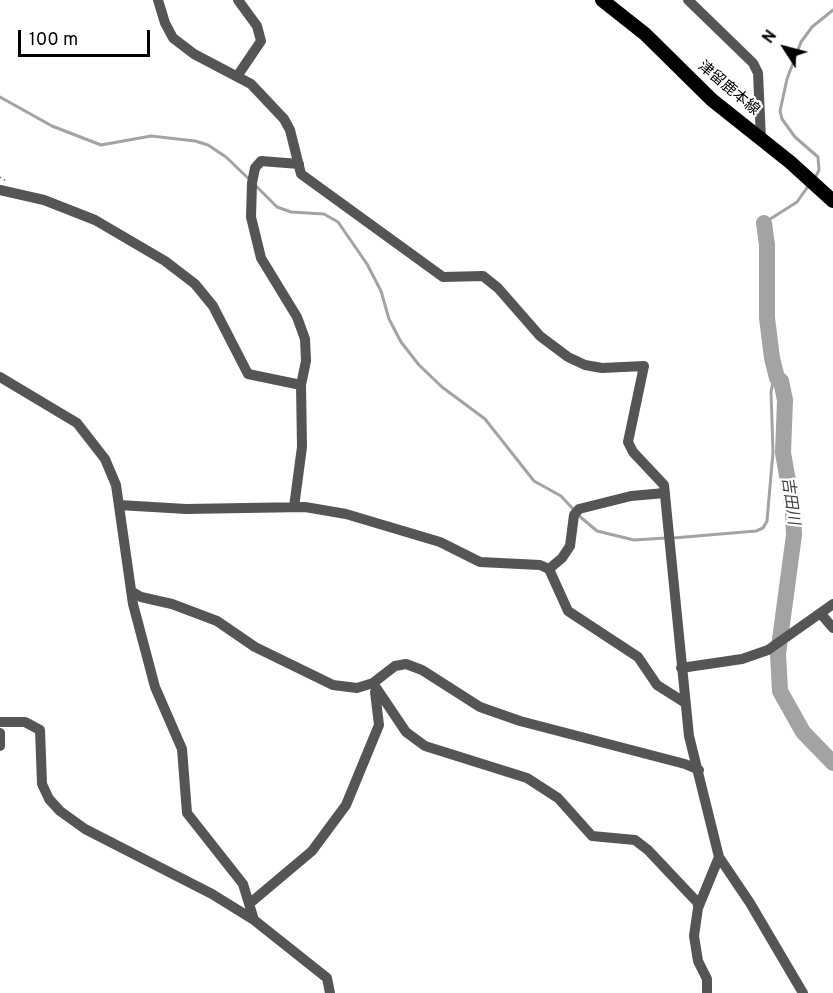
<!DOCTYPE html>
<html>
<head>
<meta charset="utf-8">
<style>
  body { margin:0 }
  #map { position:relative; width:833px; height:993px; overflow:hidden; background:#fff; font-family:Overpass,sans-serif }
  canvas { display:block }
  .north { position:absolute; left:755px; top:18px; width:60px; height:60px; -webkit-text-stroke:4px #fff; paint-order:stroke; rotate:306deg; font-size:16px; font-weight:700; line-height:24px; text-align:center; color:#000 }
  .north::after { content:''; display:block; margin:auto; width:21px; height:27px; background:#000; clip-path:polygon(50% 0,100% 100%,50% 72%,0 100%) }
  .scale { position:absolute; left:18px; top:30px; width:132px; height:27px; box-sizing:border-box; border:3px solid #000; border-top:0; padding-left:8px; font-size:18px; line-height:21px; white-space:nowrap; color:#000; -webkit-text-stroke:4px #fff; paint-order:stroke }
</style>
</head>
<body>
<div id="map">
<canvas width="833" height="993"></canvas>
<div class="north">N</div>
<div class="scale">100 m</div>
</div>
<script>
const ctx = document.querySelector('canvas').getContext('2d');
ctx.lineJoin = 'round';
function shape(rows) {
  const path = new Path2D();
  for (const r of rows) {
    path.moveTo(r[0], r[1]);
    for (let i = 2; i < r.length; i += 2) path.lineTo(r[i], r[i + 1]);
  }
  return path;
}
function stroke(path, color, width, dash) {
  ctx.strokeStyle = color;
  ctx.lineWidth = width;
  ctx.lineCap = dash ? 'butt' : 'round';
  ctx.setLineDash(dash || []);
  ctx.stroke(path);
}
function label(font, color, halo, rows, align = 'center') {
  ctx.font = font + ' Overpass,"Noto Sans JP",sans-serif';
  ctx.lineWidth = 4.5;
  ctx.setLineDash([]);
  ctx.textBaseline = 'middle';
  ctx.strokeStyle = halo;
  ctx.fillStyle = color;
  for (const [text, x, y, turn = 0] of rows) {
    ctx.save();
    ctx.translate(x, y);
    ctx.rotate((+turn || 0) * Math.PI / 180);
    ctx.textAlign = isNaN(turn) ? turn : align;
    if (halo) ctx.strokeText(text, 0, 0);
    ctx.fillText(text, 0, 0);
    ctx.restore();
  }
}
const stream = shape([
  [0,97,52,126,101,145,151,136,195,141,208,145,226,157,250,180],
  [815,178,819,170,818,157,795,137,782,119,780,111,787,79,801,42,812,27,833,10],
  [255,185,277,207,291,212,324,214,338,222,367,264,381,291,389,319,401,342,419,365,442,387,485,419,534,481,561,496,574,510],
  [764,223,797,202,809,185],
  [578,515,597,531,634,540,666,538],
  [673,538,756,531,763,528,767,521,773,452,771,392,773,382,777,378]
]);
const river = shape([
  [764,223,767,245,767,318,772,358,777,378,781,381,785,400,783,453,793,509,794,535,778,654,780,691,803,732,833,763]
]);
const path = shape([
  [0,177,6,181]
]);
const minor = shape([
  [158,0,165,23,173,38,194,54,251,84,284,119,290,130,301,174,443,277,483,276,498,288,540,336,568,357,585,365,602,368,644,366,628,442,633,452,664,485,689,736,719,857,750,903,803,993],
  [238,0,257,26,261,41,238,75],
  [688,0,753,63,758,73,761,139],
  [0,190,44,200,95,220,165,261,195,284,213,306,248,374,301,385],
  [0,377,77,423,105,459,116,485,133,604,155,687,182,749,187,813,243,884,254,920],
  [119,505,186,509,305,507,346,514,440,542,480,562,540,565,549,569,568,611,638,657,657,685,684,702],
  [294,507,302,447,301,385,306,361,305,339,297,317,261,258,251,217,252,183,255,168,261,161,299,164],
  [549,569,562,558,570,546,574,515,579,509,631,496,665,493],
  [131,591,141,597,172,604,217,621,255,647,333,685,357,688,373,683,395,666,406,664,422,670,480,707,520,721,685,764,699,770],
  [821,614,833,628],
  [681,668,742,659,768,650,833,604],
  [373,683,406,732,425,746,527,778,558,798,592,836,635,840,648,850,698,903,698,908],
  [0,722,25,722,40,730,42,784,49,799,60,811,85,829,212,894,254,920,327,978,330,993],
  [0,733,0,746],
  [249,904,312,851,346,805,379,725,375,692],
  [707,993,707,979,698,961,694,936,698,908,719,857]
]);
const major = shape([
  [602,0,645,34,712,100,790,162,833,201]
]);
const streetNames = [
  ["津留鹿本線",728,89,40]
];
const waterNames = [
  ["吉田川",789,501,82]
];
stroke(stream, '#a3a3a3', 3);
stroke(river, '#a3a3a3', 16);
stroke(path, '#777', 1.5, [1.5, 3]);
stroke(minor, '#555', 10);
stroke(major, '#000', 14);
label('15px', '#000', '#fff', streetNames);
label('italic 16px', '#444', '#fff', waterNames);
</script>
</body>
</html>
